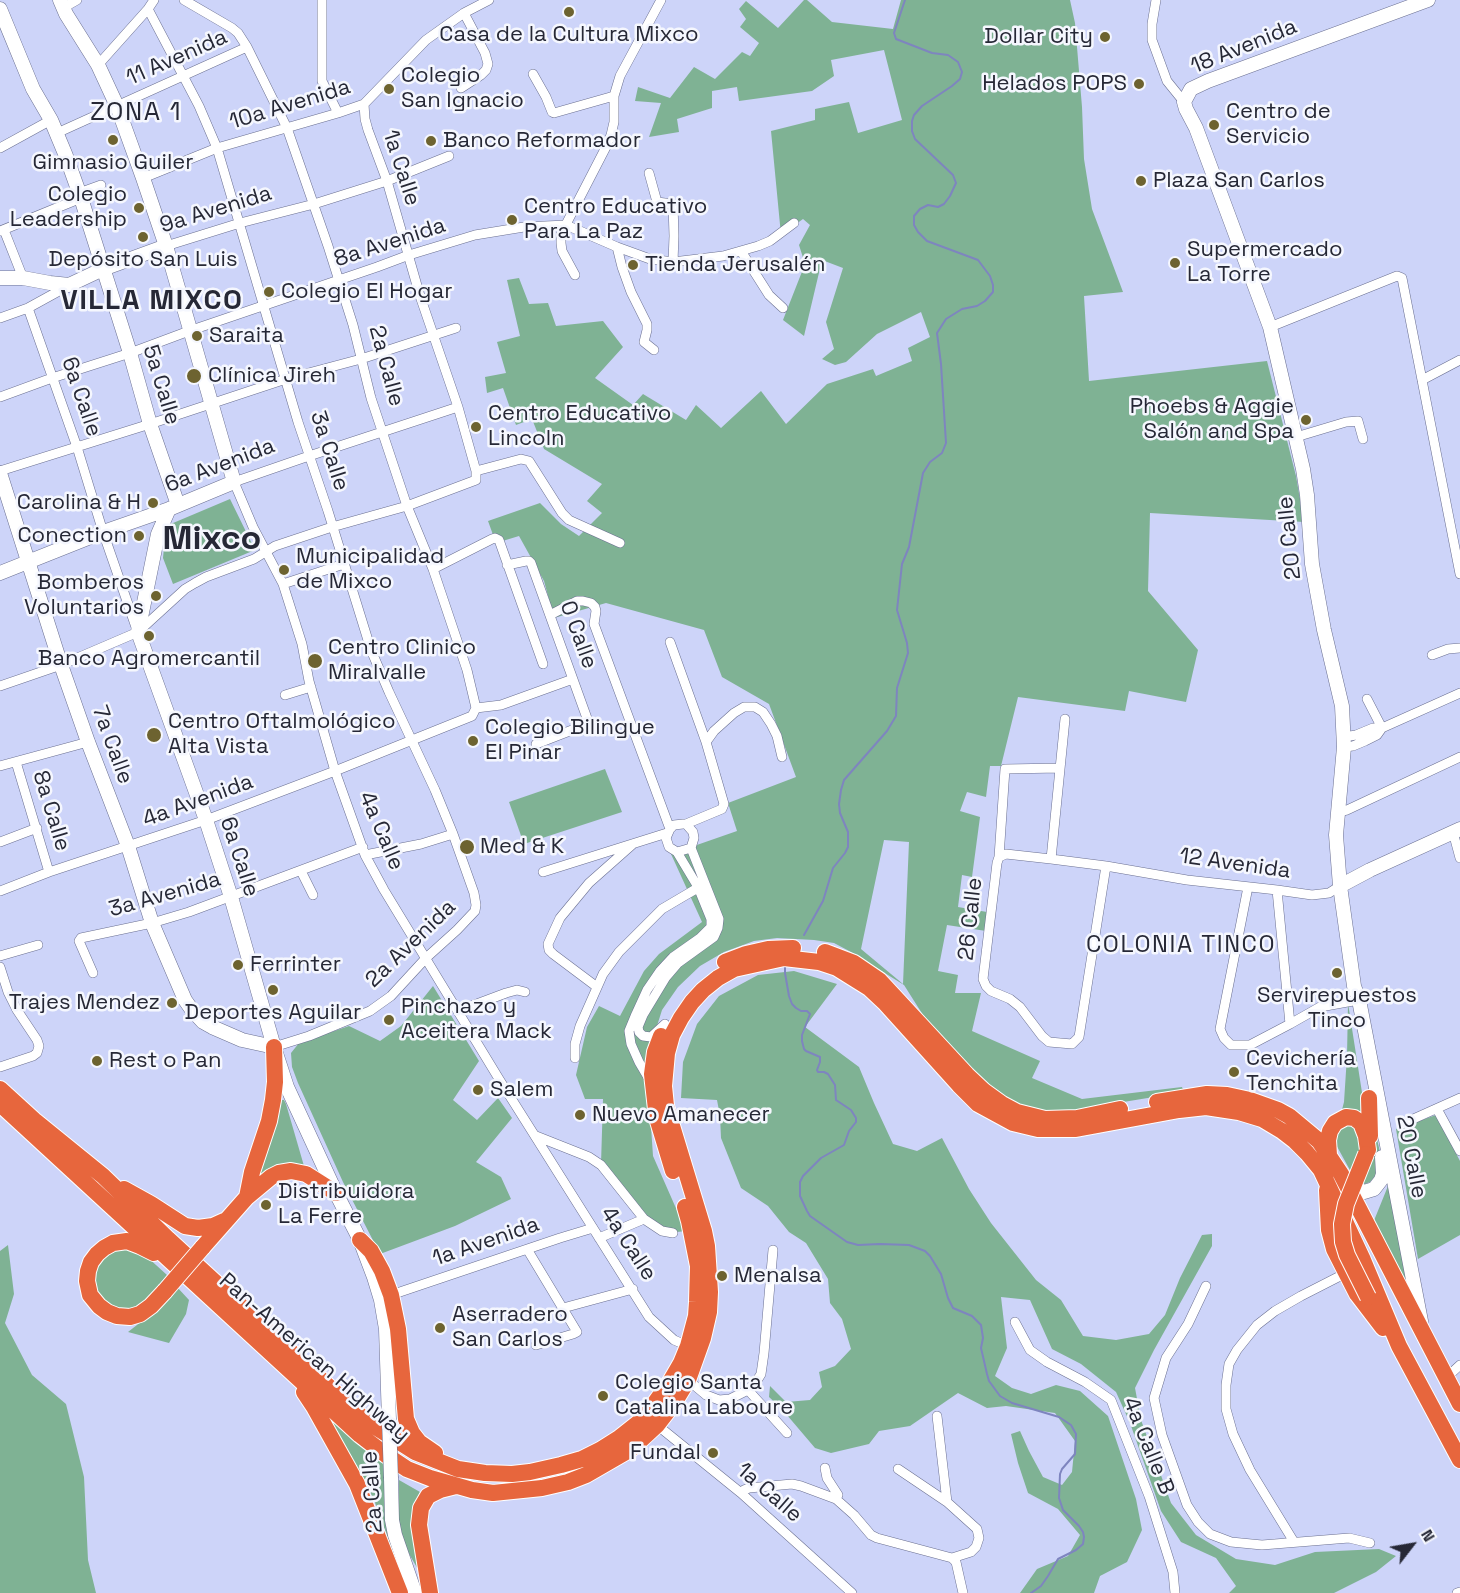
<!DOCTYPE html>
<html>
<head>
<meta charset="utf-8">
<style>
  body { margin:0 }
  #map { position:relative; width:1460px; height:1593px; overflow:hidden; background:#cdd4f9; font-family:"Space Grotesk",sans-serif }
  canvas { display:block }
  .north { position:absolute; left:1382px; top:1515px; width:60px; height:60px; -webkit-text-stroke:4px #f5f7fe; paint-order:stroke; rotate:59deg; font-size:16px; font-weight:700; line-height:24px; text-align:center; color:#262836 }
  .north::after { content:''; display:block; margin:auto; width:21px; height:27px; background:#262836; clip-path:polygon(50% 0,100% 100%,50% 72%,0 100%) }
</style>
</head>
<body>
<div id="map">
<canvas width="1460" height="1593"></canvas>
<div class="north">N</div>
</div>
<script>
const ctx = document.querySelector('canvas').getContext('2d');
ctx.lineJoin = 'round';
function fillPath(path, color) {
  ctx.fillStyle = color;
  ctx.fill(path, 'evenodd');
}
function shape(rows) {
  const path = new Path2D();
  for (const r of rows) {
    path.moveTo(r[0], r[1]);
    for (let i = 2; i < r.length; i += 2) path.lineTo(r[i], r[i + 1]);
  }
  return path;
}
function stroke(path, color, width, dash) {
  ctx.strokeStyle = color;
  ctx.lineWidth = width;
  ctx.lineCap = dash ? 'butt' : 'round';
  ctx.setLineDash(dash || []);
  ctx.stroke(path);
}
function label(font, color, halo, rows, align = 'center') {
  ctx.font = font + ' "Space Grotesk",sans-serif';
  ctx.lineWidth = 5;
  ctx.setLineDash([]);
  ctx.textBaseline = 'middle';
  ctx.strokeStyle = halo;
  ctx.fillStyle = color;
  for (const [text, x, y, turn = 0] of rows) {
    ctx.save();
    ctx.translate(x, y);
    ctx.rotate((+turn || 0) * Math.PI / 180);
    ctx.textAlign = isNaN(turn) ? turn : align;
    if (halo) ctx.strokeText(text, 0, 0);
    ctx.fillText(text, 0, 0);
    ctx.restore();
  }
}
const green = shape([
  [804,0,807,0,832,22,893,29,901,0,1070,0,1075,23,1082,107,1084,159,1092,209,1123,292,1084,296,1089,381,1267,361,1296,476,1304,522,1150,513,1148,591,1198,650,1186,702,1129,691,1125,711,1018,697,1001,766,990,766,986,797,967,792,960,811,980,817,972,877,962,875,958,907,987,912,986,931,947,925,938,971,958,975,955,993,981,993,972,1031,1040,1061,1032,1078,1082,1099,1182,1087,1184,1092,1093,1107,1068,1114,1039,1113,1009,1100,974,1074,923,1015,904,985,851,952,834,943,814,940,777,938,754,941,724,952,700,966,678,987,662,1010,651,1045,648,1082,653,1156,686,1231,668,1233,647,1218,601,1164,603,1099,585,1099,576,1075,587,1027,599,1006,620,1016,644,971,659,954,702,922,671,854,737,831,728,803,796,777,769,704,722,677,704,630,606,603,554,618,544,581,519,536,496,543,488,521,540,503,561,524,579,536,602,513,587,501,602,484,544,449,532,419,516,425,503,388,487,393,485,377,506,373,497,342,520,336,507,280,519,278,529,304,548,303,556,326,603,321,623,347,595,378,633,405,643,394,686,420,696,405,721,428,761,391,786,424,827,384,873,369,876,376,912,361,908,348,930,337,921,312,877,334,846,362,835,365,822,359,834,349,826,322,843,268,822,260,804,336,783,320,805,264,799,245,810,225,803,219,781,235,771,131,815,120,815,109,849,102,858,133,902,120,884,50,831,60,834,76,812,91,739,101,737,87,712,91,712,108,677,119,679,132,649,137,661,103,635,101,638,87,670,98,694,67,715,79,742,52,750,56,759,43,740,27,746,19,739,9,746,1,778,28],
  [884,840,909,842,903,984,861,949],
  [230,499,255,550,173,584,163,558,166,526],
  [605,769,622,812,524,844,509,802],
  [794,971,837,984,805,1027,859,1067,874,1103,893,1144,917,1151,942,1138,969,1189,991,1223,1036,1280,1061,1300,1083,1336,1116,1340,1149,1334,1165,1315,1180,1278,1202,1235,1212,1234,1212,1246,1154,1350,1135,1388,1141,1420,1171,1503,1196,1535,1236,1559,1275,1565,1315,1552,1379,1549,1396,1556,1376,1572,1334,1593,1229,1593,1236,1586,1216,1558,1181,1542,1161,1511,1130,1423,1116,1392,1081,1364,1052,1349,1030,1300,1001,1297,1007,1348,995,1376,1012,1388,1031,1394,1056,1385,1080,1391,1108,1416,1136,1499,1142,1530,1127,1562,1100,1576,1094,1593,1020,1593,1037,1569,1068,1556,1080,1535,1058,1509,1028,1493,1018,1463,1011,1434,1020,1431,1029,1451,1043,1477,1062,1485,1072,1472,1075,1441,1055,1413,1006,1406,987,1408,958,1393,910,1426,879,1431,869,1444,831,1453,815,1448,781,1408,769,1397,770,1386,786,1402,810,1400,822,1387,819,1372,835,1366,851,1349,842,1319,830,1303,828,1279,806,1243,789,1232,768,1206,741,1188,721,1138,720,1116,717,1100,681,1098,683,1062,697,1024,719,996,758,975],
  [433,986,479,1061,453,1100,477,1120,498,1098,512,1118,476,1162,501,1177,511,1199,455,1226,380,1254,343,1182,298,1083,292,1067,291,1053,299,1043,349,1026,380,1041,401,1026],
  [1348,1003,1363,1099,1361,1150,1351,1172,1334,1141,1344,1102,1347,1056],
  [281,1100,284,1100,286,1104,304,1166,291,1163,281,1164,274,1166,260,1176,258,1175],
  [1436,1115,1460,1161,1460,1235,1418,1259,1396,1129],
  [1374,1126,1380,1152,1376,1175,1370,1182,1365,1184,1358,1182],
  [1388,1186,1410,1293,1373,1223],
  [8,1245,14,1294,5,1323,32,1375,66,1404,84,1477,88,1560,96,1593,0,1593,0,1251],
  [119,1246,145,1255,167,1275,148,1298,138,1307,124,1310,109,1307,95,1290,94,1269,98,1259],
  [177,1287,189,1300,186,1314,169,1343,128,1332,160,1307],
  [330,1418,385,1464,401,1565,399,1568,374,1500,363,1477,328,1420],
  [399,1480,420,1492,415,1502,414,1536,419,1571,405,1547,398,1518]
]);
const stream = shape([
  [804,935,823,901,833,868,845,853,848,847,848,832,840,813,839,804,841,790,844,780,887,731,896,716,897,688,908,653,907,643,897,610,902,564,909,547,923,473,930,462,942,453,946,443,941,364,937,333,946,319,962,309,977,306,985,301,993,292,993,285,990,276,978,260,927,241,918,232,914,225,914,216,920,209,928,205,938,207,944,204,950,196,956,183,953,175,915,139,912,131,912,121,914,115,922,106,952,86,960,79,962,72,958,62,948,55,932,53,896,39,894,33,905,0],
  [785,965,785,973,789,996,792,1004,796,1008,801,1011,807,1011,810,1014,802,1035,802,1041,804,1049,806,1051,820,1057,820,1062,817,1070,818,1072,824,1072,828,1074,835,1085,836,1100,851,1110,856,1118,856,1122,849,1131,844,1145,821,1158,803,1176,800,1182,800,1196,807,1211,810,1216,847,1242,858,1245,880,1244,909,1245,925,1251,930,1256,941,1274,948,1298,953,1308,972,1316,981,1325,983,1338,981,1348,987,1374,989,1381,1000,1396,1012,1403,1059,1417,1071,1425,1076,1434,1075,1454,1062,1469,1060,1474,1059,1498,1063,1510,1079,1526,1083,1532,1084,1537,1083,1544,1076,1550,1058,1559,1048,1576,1041,1586,1031,1593]
]);
const street = shape([
  [184,0,232,28,238,33,247,47,287,128,328,246,353,325,371,398,407,506,433,569,467,670,476,708],
  [322,0,322,81,338,113],
  [1156,0,1152,24,1152,40,1167,81,1184,102],
  [63,8,77,0],
  [148,9,199,106,217,148,298,422,328,511,371,650,389,692,435,790,453,834,474,893,476,905,475,911,457,930,426,958,391,996,370,1011,309,1036,274,1047],
  [98,65,148,9,154,0],
  [533,74,546,97,552,112,554,113,614,96],
  [461,88,481,75,486,70,488,64,485,53,464,13],
  [57,133,247,47],
  [0,148,51,120],
  [649,173,657,202,673,204,674,236,673,262],
  [143,178,217,148,338,113,364,104,426,40,464,13,489,0],
  [79,193,101,185],
  [4,230,23,278],
  [0,231,81,198],
  [166,246,240,223,314,204,387,181,449,156],
  [617,247,622,267,631,292,647,324,647,330,644,342,654,350],
  [741,251,769,295,783,308],
  [575,275,562,251,561,243,561,234,606,147,611,135,614,122,614,96,620,76,661,0],
  [28,308,77,447,103,532,137,630],
  [0,318,28,308,68,286],
  [1270,327,1397,276,1402,278,1460,574],
  [1422,380,1460,360],
  [0,397,52,378,130,353,189,331,377,267,409,255,475,235,524,227,566,225,617,247,650,259,673,262,723,256,758,246,770,241,794,223],
  [458,407,309,456,234,482,253,527,283,584,302,644,309,681,335,771,365,855,384,890,499,1079,649,1317,674,1340,688,1346],
  [1296,437,1346,422,1358,421,1363,439],
  [0,471,150,424,286,379,361,359,456,328],
  [476,471,521,459,529,461,562,513,569,520,620,543],
  [507,565,526,561,529,561,531,563,588,721,585,725,536,744],
  [433,569,492,539,495,538,499,540,543,664],
  [283,584,344,564],
  [550,615,577,601,583,601,591,603,595,607,596,611,594,624,670,829],
  [670,642,706,742,724,804,722,809,686,824],
  [1432,655,1448,649,1460,648],
  [0,686,61,665,138,632,185,589,195,583,206,577,254,559,275,546,332,527,407,506,476,480,476,471,458,407,420,296,387,181,368,130,365,119,364,104],
  [285,695,311,687],
  [1367,699,1382,728],
  [476,708,501,705,573,679],
  [1344,737,1356,735,1373,728,1382,728,1460,693],
  [706,742,714,731,734,713,744,707,755,707,763,712,771,724,777,736,782,757],
  [1344,747,1353,746,1365,741,1377,735,1382,728],
  [16,762,49,872],
  [0,766,88,742],
  [1338,812,1347,810,1460,757],
  [1453,832,1460,858],
  [0,842,37,828],
  [365,855,421,844,453,834],
  [999,857,1005,769,1060,768],
  [1051,859,1065,719],
  [1106,866,1079,1037,1072,1044,1049,1042,1042,1036,1020,1007,1010,999,991,991,986,986,983,979,997,863,999,857,1006,854,1051,859,1106,866,1187,880,1277,890,1312,895,1329,893,1340,886],
  [301,871,313,895],
  [543,872,667,833],
  [1248,887,1220,1029,1224,1038,1231,1045,1250,1045,1290,1024,1320,1007,1353,1001],
  [1277,890,1290,1024],
  [0,891,49,872,206,820,335,771,472,716,476,708],
  [0,956,38,945],
  [0,967,8,992,17,1010,37,1040,39,1046,37,1053,33,1056,0,1067],
  [93,973,79,941,81,938,152,923,189,912,363,847],
  [597,987,553,954,549,950,548,944,560,918,589,883,633,844],
  [458,1011,506,993,517,990,525,992],
  [665,1024,651,1037,643,1036,639,1032,638,1027,643,1015,666,977,678,963,714,937,718,928,719,919,691,848,694,838,693,832,686,824,683,824,674,825,670,829,666,838,669,847,677,852,691,848],
  [575,1058,575,1044,580,1026,603,974,619,952,662,909,701,886],
  [649,1079,639,1062,631,1044,629,1031,636,1014,647,990,660,971,673,957,700,938,711,927,711,919,698,887,677,852],
  [1437,1109,1460,1151],
  [1402,1124,1460,1098],
  [536,1136,589,1157,601,1165,644,1219,662,1231,673,1233],
  [599,1238,644,1219],
  [527,1249,577,1332,573,1334,536,1345],
  [1206,1286,1188,1324,1166,1358,1154,1398,1162,1435,1187,1505,1198,1522,1210,1534,1231,1542,1262,1545,1349,1538,1370,1543],
  [391,1295,560,1238,593,1228],
  [563,1308,633,1289],
  [1015,1322,1030,1350,1047,1362,1085,1382,1111,1400,1149,1496,1173,1572,1175,1593],
  [1446,1378,1460,1365],
  [688,1380,706,1395,719,1400,730,1399,748,1390,756,1382,761,1374,764,1353,773,1250],
  [748,1390,787,1433],
  [937,1416,947,1502],
  [657,1425,741,1493,852,1593],
  [825,1468,827,1478,838,1495,836,1499],
  [898,1469,947,1502,977,1529,979,1538,976,1547,971,1552,952,1558],
  [741,1493,744,1490,749,1488,792,1484,801,1486,836,1499,854,1515,871,1535,877,1538,952,1558,956,1562,963,1593],
  [1294,1542,1250,1470,1233,1434,1226,1409,1226,1385,1229,1364,1237,1350,1257,1325,1275,1311,1301,1296,1346,1273],
  [1457,1593,1460,1592]
]);
const secondary = shape([
  [0,9,33,89,51,120,66,156,81,198,130,353,150,424,178,505],
  [0,278,23,278,50,283,69,285,103,269,166,246],
  [0,473,61,665,88,742,128,846,152,923,185,1000,192,1010,203,1022,212,1027,242,1040,274,1047],
  [169,509,158,534,138,632,206,820,231,897,274,1047,287,1087,336,1193,360,1240,374,1277,381,1300,386,1329,389,1420],
  [0,573,103,532,169,509,234,482,166,246,143,178,117,106,98,65,66,14,60,0],
  [1340,886,1370,870,1460,829],
  [1346,1179,1360,1190,1364,1192,1374,1189,1381,1180,1383,1174,1382,1157],
  [1421,1321,1359,1000,1354,986,1340,886,1336,835,1344,747,1342,706,1324,630,1312,564,1307,495,1303,469,1270,327,1196,128,1186,109,1184,102,1191,89,1208,81,1428,0],
  [391,1478,392,1520,395,1535,415,1593]
]);
const highway = shape([
  [825,952,854,963,879,980,967,1075,984,1091,1002,1104,1017,1112,1045,1119,1077,1118,1120,1109],
  [725,962,746,954,768,949,793,948],
  [661,1036,655,1052,652,1074,657,1118,673,1171],
  [0,1089,34,1120,103,1176,168,1239,366,1421,415,1452,458,1469,485,1473,512,1474,530,1472,561,1465,582,1459,600,1450,619,1438,638,1423,652,1407,670,1382,681,1363,688,1346,696,1316,697,1302,698,1266,689,1221,685,1207],
  [1369,1098,1370,1136],
  [1157,1102,1207,1094,1227,1095,1250,1100,1278,1110,1289,1116,1319,1141,1341,1174,1460,1404],
  [0,1104,360,1435,386,1455,407,1469,430,1478,472,1490,493,1493,542,1488,568,1482,586,1475,631,1449,657,1425,674,1403,688,1380,703,1338,709,1312,710,1292,707,1246,704,1231,666,1106,664,1086,667,1053,672,1035,681,1018,692,1002,703,990,718,978,734,969,784,958,819,962,837,968,869,988,885,1003,959,1085,978,1104,1013,1123,1038,1129,1076,1129,1179,1110,1206,1107,1239,1112,1262,1119,1282,1131,1295,1141,1307,1153,1321,1170,1363,1260,1399,1346,1460,1460],
  [1329,1155,1328,1140,1330,1131,1335,1123,1346,1117,1354,1118,1361,1123,1366,1136,1368,1150],
  [124,1189,151,1204,185,1226,198,1228,213,1226,224,1221],
  [1327,1190,1329,1230,1334,1249,1357,1294,1383,1328],
  [247,1197,252,1172,269,1121,273,1100,275,1082,274,1047],
  [360,1240,371,1251,382,1271,391,1295,398,1329,406,1419,412,1433,419,1442,435,1453],
  [202,1248,247,1197,271,1177,279,1173,291,1171,306,1174,336,1193],
  [154,1253,140,1246,127,1241,113,1243,104,1248,97,1254,91,1262,88,1271,87,1281,90,1295,99,1306,107,1312,117,1316,130,1317,140,1314,151,1306,165,1291],
  [304,1392,314,1407,357,1484,400,1593],
  [430,1593,419,1525,421,1508,428,1496,440,1490,456,1486]
]);
const secondaryBridge = shape([
  [389,1420,391,1478]
]);
const highwayBridge = shape([
  [1366,1154,1346,1204,1342,1224,1343,1242,1347,1255,1368,1297],
  [165,1291,202,1248]
]);
const markers = [
  [569,12,6,"#6d6330"],
  [1105,37,6,"#6d6330"],
  [1139,84,6,"#6d6330"],
  [389,89,6,"#6d6330"],
  [1214,125,6,"#6d6330"],
  [113,140,6,"#6d6330"],
  [431,141,6,"#6d6330"],
  [1141,181,6,"#6d6330"],
  [139,208,6,"#6d6330"],
  [512,220,6,"#6d6330"],
  [143,237,6,"#6d6330"],
  [1175,263,6,"#6d6330"],
  [633,265,6,"#6d6330"],
  [269,292,6,"#6d6330"],
  [197,336,6,"#6d6330"],
  [194,376,8,"#6d6330"],
  [1306,420,6,"#6d6330"],
  [476,427,6,"#6d6330"],
  [153,503,6,"#6d6330"],
  [139,536,6,"#6d6330"],
  [284,570,6,"#6d6330"],
  [156,596,6,"#6d6330"],
  [149,636,6,"#6d6330"],
  [315,661,8,"#6d6330"],
  [154,735,8,"#6d6330"],
  [473,741,6,"#6d6330"],
  [467,847,8,"#6d6330"],
  [238,965,6,"#6d6330"],
  [1337,973,6,"#6d6330"],
  [273,990,6,"#6d6330"],
  [172,1003,6,"#6d6330"],
  [389,1020,6,"#6d6330"],
  [97,1061,6,"#6d6330"],
  [1234,1072,6,"#6d6330"],
  [478,1090,6,"#6d6330"],
  [580,1115,6,"#6d6330"],
  [266,1205,6,"#6d6330"],
  [722,1276,6,"#6d6330"],
  [440,1328,6,"#6d6330"],
  [603,1396,6,"#6d6330"],
  [713,1453,6,"#6d6330"]
];
const poiNames = [
  ["Casa de la Cultura Mixco",569,35,"center"],
  ["Dollar City",1093,37,"right"],
  ["Colegio",401,76],
  ["San Ignacio",401,101],
  ["Helados POPS",1127,84,"right"],
  ["Centro de",1226,112],
  ["Servicio",1226,137],
  ["Banco Reformador",443,141],
  ["Gimnasio Guiler",113,163,"center"],
  ["Plaza San Carlos",1153,181],
  ["Colegio",127,195,"right"],
  ["Leadership",127,220,"right"],
  ["Centro Educativo",524,207],
  ["Para La Paz",524,232],
  ["Supermercado",1187,250],
  ["La Torre",1187,275],
  ["Depósito San Luis",143,260,"center"],
  ["Tienda Jerusalén",645,265],
  ["Colegio El Hogar",281,292],
  ["Saraita",209,336],
  ["Clínica Jireh",208,376],
  ["Phoebs & Aggie",1294,407,"right"],
  ["Salón and Spa",1294,432,"right"],
  ["Centro Educativo",488,414],
  ["Lincoln",488,439],
  ["Carolina & H",141,503,"right"],
  ["Conection",127,536,"right"],
  ["Municipalidad",296,557],
  ["de Mixco",296,582],
  ["Bomberos",144,583,"right"],
  ["Voluntarios",144,608,"right"],
  ["Centro Clinico",328,648],
  ["Miralvalle",328,673],
  ["Banco Agromercantil",149,659,"center"],
  ["Centro Oftalmológico",168,722],
  ["Alta Vista",168,747],
  ["Colegio Bilingue",485,728],
  ["El Pinar",485,753],
  ["Med & K",480,847],
  ["Ferrinter",250,965],
  ["Servirepuestos",1337,996,"center"],
  ["Tinco",1337,1021,"center"],
  ["Trajes Mendez",160,1003,"right"],
  ["Pinchazo y",401,1007],
  ["Aceitera Mack",401,1032],
  ["Deportes Aguilar",273,1013,"center"],
  ["Cevichería",1246,1059],
  ["Tenchita",1246,1084],
  ["Rest o Pan",109,1061],
  ["Salem",490,1090],
  ["Nuevo Amanecer",592,1115],
  ["Distribuidora",278,1192],
  ["La Ferre",278,1217],
  ["Menalsa",734,1276],
  ["Aserradero",452,1315],
  ["San Carlos",452,1340],
  ["Colegio Santa",615,1383],
  ["Catalina Laboure",615,1408],
  ["Fundal",701,1453,"right"]
];
const streetNames = [
  ["18 Avenida",1244,47,-22],
  ["11 Avenida",177,58,-24],
  ["10a Avenida",290,105,-17],
  ["1a Calle",401,168,72],
  ["9a Avenida",216,210,-17],
  ["8a Avenida",390,243,-18],
  ["2a Calle",386,366,75],
  ["5a Calle",161,385,73],
  ["6a Calle",81,397,71],
  ["3a Calle",329,451,72],
  ["6a Avenida",220,466,-21],
  ["20 Calle",1290,538,-96],
  ["0 Calle",578,635,70],
  ["7a Calle",112,745,70],
  ["4a Avenida",198,801,-20],
  ["8a Calle",51,811,73],
  ["4a Calle",381,831,67],
  ["6a Calle",239,857,72],
  ["12 Avenida",1235,864,8],
  ["3a Avenida",165,895,-16],
  ["26 Calle",971,919,-84],
  ["2a Avenida",411,944,-44],
  ["20 Calle",1411,1157,79],
  ["1a Avenida",486,1242,-19],
  ["4a Calle",628,1244,57],
  ["Pan-American Highway",314,1358,41],
  ["4a Calle B",1148,1446,68],
  ["2a Calle",373,1492,-94],
  ["1a Calle",769,1493,41]
];
const neighbourhoodNames = [
  ["COLONIA TINCO",1181,945]
];
const quarterNames = [
  ["ZONA 1",136,113]
];
const districtNames = [
  ["VILLA MIXCO",152,301]
];
const townNames = [
  ["Mixco",212,540]
];
fillPath(green, '#7fb294');
stroke(stream, '#7e85bf', 2);
stroke(street, '#6b7091', 10);
stroke(secondary, '#6b7091', 15);
stroke(highway, '#fff', 18);
stroke(street, '#fff', 9);
stroke(secondary, '#fff', 14);
stroke(highway, '#e7663d', 16);
stroke(secondaryBridge, '#6b7091', 15, []);
stroke(highwayBridge, '#fff', 18, []);
stroke(secondaryBridge, '#fff', 14);
stroke(highwayBridge, '#e7663d', 16);
for (const [x, y, r, color] of markers) {
  const dot = new Path2D();
  dot.arc(x, y, r, 0, 2 * Math.PI);
  ctx.fillStyle = color;
  ctx.fill(dot);
  stroke(dot, '#f5f7fe', 2);
}
label('22px', '#262836', '#f5f7fe', poiNames, 'left');
label('22px', '#262836', '#f5f7fe', streetNames);
ctx.letterSpacing = '1.5px';
label('24px', '#262836', '#f5f7fe', neighbourhoodNames);
ctx.letterSpacing = '0px';
ctx.letterSpacing = '1.5px';
label('26px', '#262836', '#f5f7fe', quarterNames);
ctx.letterSpacing = '0px';
ctx.letterSpacing = '1.5px';
label('bold 28px', '#262836', '#f5f7fe', districtNames);
ctx.letterSpacing = '0px';
label('bold 34px', '#262836', '#f5f7fe', townNames);
</script>
</body>
</html>
